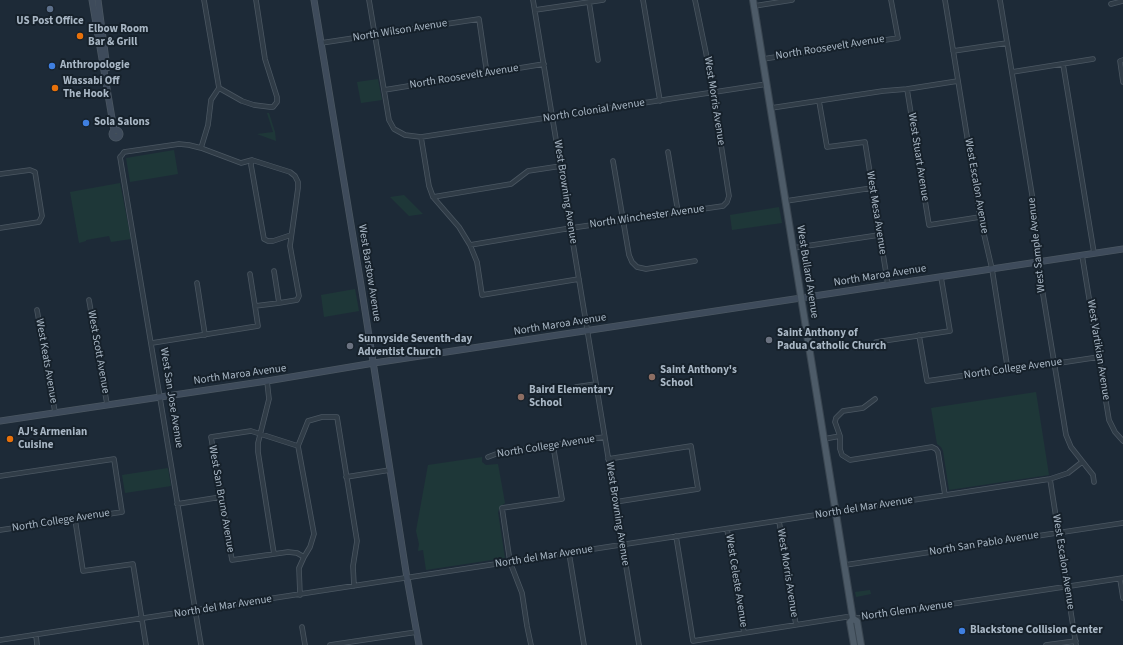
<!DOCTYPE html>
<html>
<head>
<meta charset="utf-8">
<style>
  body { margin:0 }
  canvas { display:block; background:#1d2a37 }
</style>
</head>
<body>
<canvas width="1123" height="645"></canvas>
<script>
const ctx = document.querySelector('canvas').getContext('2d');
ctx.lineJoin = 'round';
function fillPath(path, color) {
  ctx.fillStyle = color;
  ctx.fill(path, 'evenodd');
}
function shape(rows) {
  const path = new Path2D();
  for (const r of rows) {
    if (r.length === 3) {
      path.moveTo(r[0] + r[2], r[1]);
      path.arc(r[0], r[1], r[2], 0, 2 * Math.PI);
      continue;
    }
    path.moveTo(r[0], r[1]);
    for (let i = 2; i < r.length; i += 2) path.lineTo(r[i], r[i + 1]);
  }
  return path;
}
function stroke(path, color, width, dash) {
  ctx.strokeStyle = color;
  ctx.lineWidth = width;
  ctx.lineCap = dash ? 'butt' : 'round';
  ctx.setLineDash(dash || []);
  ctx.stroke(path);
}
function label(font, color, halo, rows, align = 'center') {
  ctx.font = font + ' "Source Sans 3",sans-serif';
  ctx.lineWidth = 4;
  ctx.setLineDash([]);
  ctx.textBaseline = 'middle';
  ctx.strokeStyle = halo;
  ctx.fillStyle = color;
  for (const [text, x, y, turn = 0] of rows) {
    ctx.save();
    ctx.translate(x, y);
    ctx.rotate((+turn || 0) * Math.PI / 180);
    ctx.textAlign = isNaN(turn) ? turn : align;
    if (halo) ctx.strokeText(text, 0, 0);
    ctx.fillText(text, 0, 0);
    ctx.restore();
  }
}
const green = shape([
  [378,79,382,100,361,103,357,82],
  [267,113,269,113,275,132,276,141,257,134,273,132],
  [174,150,178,174,130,182,126,158],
  [120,183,131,239,111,242,109,236,86,240,86,241,79,243,70,192],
  [404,195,423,214,409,216,390,197],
  [779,207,782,223,732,230,730,215],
  [355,289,359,311,324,317,321,295],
  [1036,392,1049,475,949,490,943,451,941,447,937,444,931,408],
  [482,457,482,462,486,465,498,464,505,503,500,507,498,512,505,558,426,570,423,550,418,551,419,544,416,531,428,465],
  [168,468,171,486,125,493,122,475],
  [870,590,871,594,856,597,855,592]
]);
const street = shape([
  [369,0,389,120,394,129,405,135,421,137,767,84],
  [533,0,639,645],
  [643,0,660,101],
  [945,0,980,217,992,269,1008,371],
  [1000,0,1035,213,1039,270,1066,435,1071,447,1093,475,1094,482],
  [589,2,598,60],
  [1111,4,1123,1],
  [754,6,792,0],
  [535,10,603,0],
  [321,43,479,19,487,74],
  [953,51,1007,43],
  [763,59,898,38,891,0],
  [1123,60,1120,61,1123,82],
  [1063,64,1094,253],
  [1012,72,1093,59],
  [219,88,242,101,254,105,270,107,273,107,277,102,277,97,265,59,256,0],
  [907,89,929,225,980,217],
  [384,90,544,64],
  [819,101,827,147,865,142,888,285],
  [771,108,883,91,907,89,958,81],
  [421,137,429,186,433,197,459,227,470,245,477,262,482,295,579,279],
  [201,148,208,125,211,100,219,88,204,0],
  [668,152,678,212],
  [252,160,251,165,264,239,268,241,273,241,291,235],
  [613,161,629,255,632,262,637,267,646,269,695,261],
  [0,174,30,170,35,172,42,216,39,222,0,228],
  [433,197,511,184,528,171,561,166],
  [786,201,872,188],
  [470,245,571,228,723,206,727,202,729,196,713,93,706,53,695,0],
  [793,248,879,235],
  [1082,255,1109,420,1115,432,1123,441],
  [250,274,255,306],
  [197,283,205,335],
  [89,300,107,404],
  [37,310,55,412],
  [919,335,927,381,981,373,1000,372,1099,357],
  [876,342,950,331,941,277],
  [152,343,258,326,255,306,279,303,274,271],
  [267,381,269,399,258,443,258,452,274,554],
  [576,387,596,384],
  [875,399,863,408,843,411,836,418,835,422,840,436,840,449,842,455,850,460,932,447,936,449,938,452,945,495],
  [824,439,840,436],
  [298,446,251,431,211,437,232,560,288,552,297,553,304,557],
  [488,457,496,454,604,437],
  [608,459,691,446,698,489,615,502],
  [0,476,114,459,122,512,0,530],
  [346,477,390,470],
  [1050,479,1076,645],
  [177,504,221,497],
  [75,519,83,571,133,564,146,645],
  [779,521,796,625],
  [727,529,744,633],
  [676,536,693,641,846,617,859,618,1123,578],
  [569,553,584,645],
  [845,565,1123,523],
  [1120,579,1123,598],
  [300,595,299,568,304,557,310,547,314,534,298,446,308,421,322,417,337,417,357,541,353,566,354,586],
  [302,627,305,645],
  [36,635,37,645],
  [0,640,1050,479,1068,473,1082,462],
  [201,645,120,157,122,155,124,152,179,144,189,145,201,148,241,163,252,160,290,172,295,176,298,182,298,188,290,246,299,296,297,300,279,303],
  [330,645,417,632],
  [531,645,527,626,522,593,510,562,502,508,562,499,553,445],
  [1046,645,1076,641]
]);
const secondary = shape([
  [92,0,114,130],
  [98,0,107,68],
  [314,0,361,285,407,578,419,645],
  [116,134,4],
  [0,421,267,381,374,363,1123,249]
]);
const primary = shape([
  [753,0,853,619,857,621,861,645],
  [853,619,850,622,854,645]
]);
const markers = [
  [50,9,4,"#5c6f8a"],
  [80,36,4,"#e8710a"],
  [52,66,4,"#3f7fe0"],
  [55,88,4,"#e8710a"],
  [86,123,4,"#3f7fe0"],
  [769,340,4,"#6b7280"],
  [350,346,4,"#6b7280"],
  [652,377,4,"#8d6e63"],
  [521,397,4,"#8d6e63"],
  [10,439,4,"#e8710a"],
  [962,631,4,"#3f7fe0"]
];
const poiNames = [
  ["US Post Office",50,22,"center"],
  ["Elbow Room",88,30],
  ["Bar & Grill",88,43],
  ["Anthropologie",60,66],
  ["Wassabi Off",63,82],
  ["The Hook",63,95],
  ["Sola Salons",94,123],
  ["Saint Anthony of",777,334],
  ["Padua Catholic Church",777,347],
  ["Sunnyside Seventh-day",358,340],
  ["Adventist Church",358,353],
  ["Saint Anthony's",660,371],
  ["School",660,384],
  ["Baird Elementary",529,391],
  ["School",529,404],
  ["AJ's Armenian",18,433],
  ["Cuisine",18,446],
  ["Blackstone Collision Center",970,631]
];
const streetNames = [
  ["North Wilson Avenue",400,31,-9],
  ["North Roosevelt Avenue",830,48,-9],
  ["North Roosevelt Avenue",464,77,-9],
  ["West Morris Avenue",714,101,81],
  ["North Colonial Avenue",594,111,-9],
  ["West Stuart Avenue",918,157,81],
  ["West Escalon Avenue",976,186,80],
  ["West Browning Avenue",565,192,81],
  ["West Mesa Avenue",876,213,81],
  ["North Winchester Avenue",647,217,-8],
  ["West Sample Avenue",1037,245,-96],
  ["West Bullard Avenue",807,272,81],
  ["West Barstow Avenue",369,273,81],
  ["North Maroa Avenue",880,276,-9],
  ["North Maroa Avenue",560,325,-9],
  ["West Vartikian Avenue",1098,350,81],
  ["West Scott Avenue",98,352,80],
  ["West Keats Avenue",46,361,80],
  ["North College Avenue",1013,369,-8],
  ["North Maroa Avenue",240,375,-8],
  ["West San Jose Avenue",171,398,81],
  ["North College Avenue",546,447,-9],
  ["West San Bruno Avenue",221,499,80],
  ["North del Mar Avenue",864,508,-9],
  ["West Browning Avenue",617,514,81],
  ["North College Avenue",61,521,-9],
  ["North San Pablo Avenue",984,544,-9],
  ["North del Mar Avenue",544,557,-9],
  ["West Escalon Avenue",1063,562,81],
  ["West Morris Avenue",787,573,81],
  ["West Celeste Avenue",736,581,81],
  ["North del Mar Avenue",223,607,-9],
  ["North Glenn Avenue",907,611,-8]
];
fillPath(green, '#1e3738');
stroke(street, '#4b5762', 5.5);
stroke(secondary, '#4b5762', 7);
stroke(primary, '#394550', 8);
stroke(street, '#303c47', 4);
stroke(secondary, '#3e4b5b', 5.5);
stroke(primary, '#4d5b68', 6);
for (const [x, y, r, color] of markers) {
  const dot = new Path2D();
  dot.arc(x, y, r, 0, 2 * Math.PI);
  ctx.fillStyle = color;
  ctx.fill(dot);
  stroke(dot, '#16212b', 1.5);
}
label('bold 11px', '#a9b7c5', '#16212b', poiNames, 'left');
label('11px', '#a9b7c5', '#16212b', streetNames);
</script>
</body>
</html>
